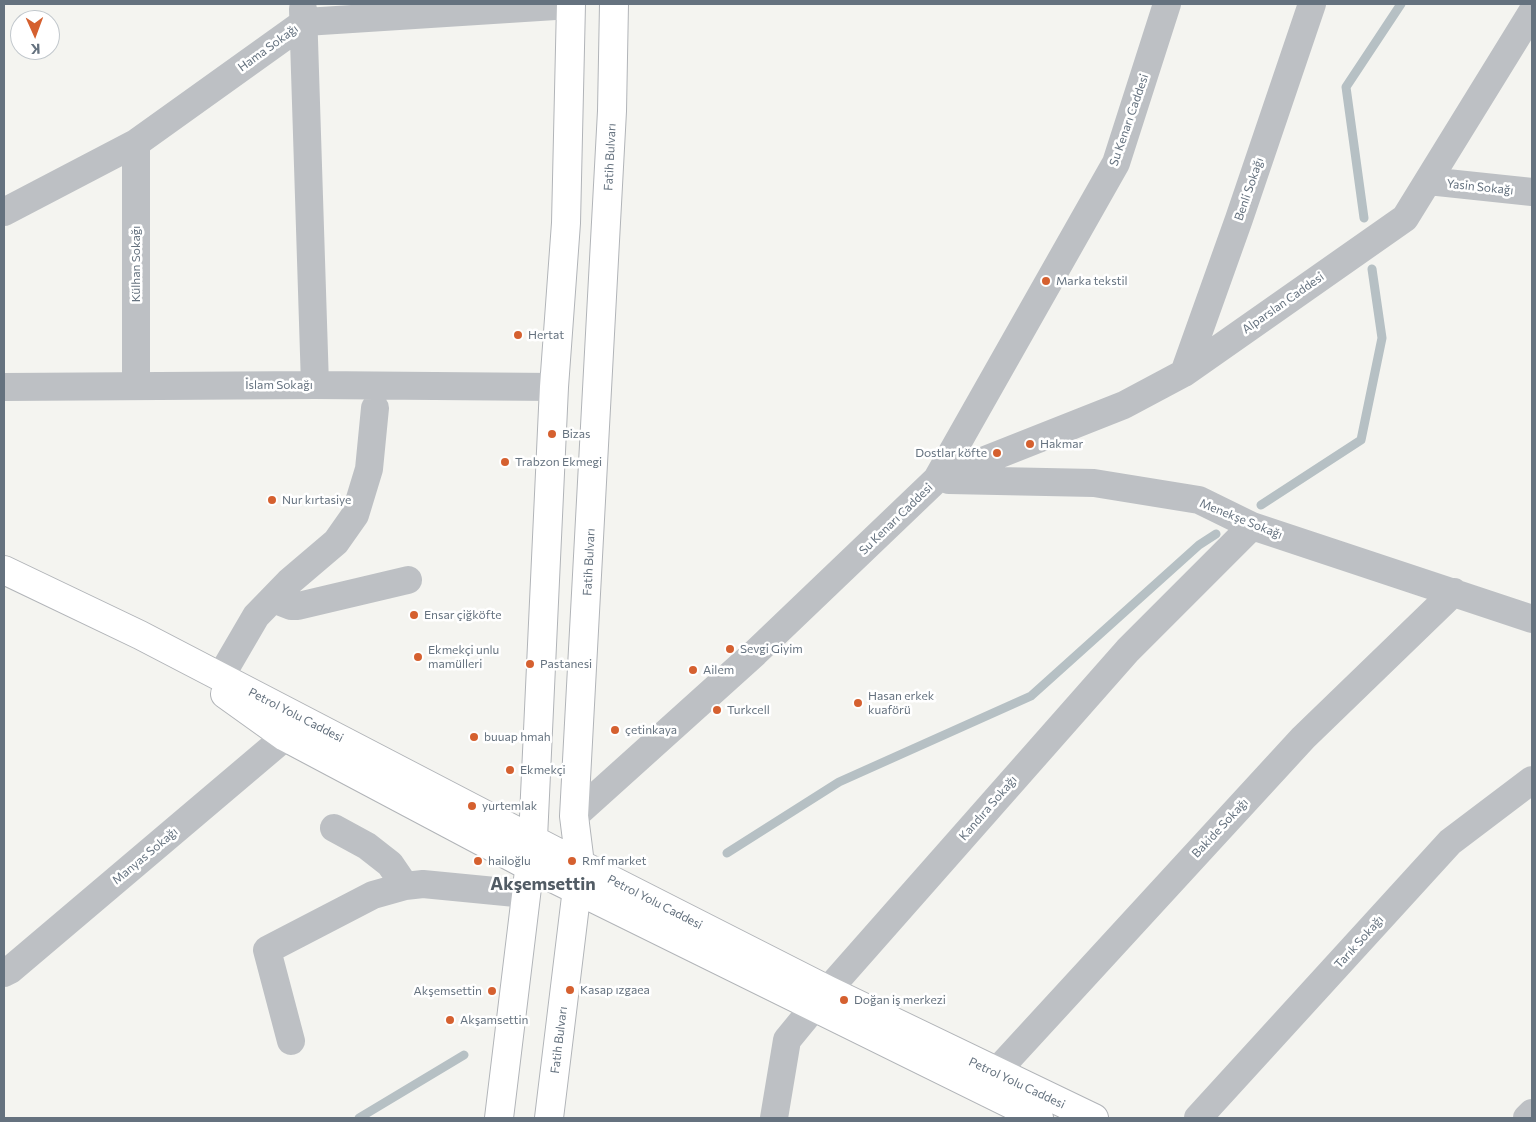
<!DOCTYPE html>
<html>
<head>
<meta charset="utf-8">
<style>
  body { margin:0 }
  #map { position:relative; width:1536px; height:1122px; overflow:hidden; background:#f4f4f0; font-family:Commissioner,sans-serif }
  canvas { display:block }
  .frame { position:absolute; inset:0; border:5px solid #65727f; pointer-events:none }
  .north { position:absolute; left:10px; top:10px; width:50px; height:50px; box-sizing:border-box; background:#fff; border:1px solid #c1c7cc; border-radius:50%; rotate:178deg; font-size:14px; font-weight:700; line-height:20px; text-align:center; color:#65727f }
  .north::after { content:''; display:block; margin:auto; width:18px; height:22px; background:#d5602f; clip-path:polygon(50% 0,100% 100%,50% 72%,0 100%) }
</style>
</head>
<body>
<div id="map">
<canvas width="1536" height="1122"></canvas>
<div class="frame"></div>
<div class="north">K</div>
</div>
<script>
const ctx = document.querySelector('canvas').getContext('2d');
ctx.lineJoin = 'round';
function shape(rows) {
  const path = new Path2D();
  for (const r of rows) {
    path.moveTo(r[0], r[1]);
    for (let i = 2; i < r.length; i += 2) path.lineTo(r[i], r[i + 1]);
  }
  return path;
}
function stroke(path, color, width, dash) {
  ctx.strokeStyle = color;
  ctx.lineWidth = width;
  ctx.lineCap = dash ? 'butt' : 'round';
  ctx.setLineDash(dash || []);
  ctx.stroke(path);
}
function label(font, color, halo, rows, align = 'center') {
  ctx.font = font + ' Commissioner,sans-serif';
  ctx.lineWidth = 5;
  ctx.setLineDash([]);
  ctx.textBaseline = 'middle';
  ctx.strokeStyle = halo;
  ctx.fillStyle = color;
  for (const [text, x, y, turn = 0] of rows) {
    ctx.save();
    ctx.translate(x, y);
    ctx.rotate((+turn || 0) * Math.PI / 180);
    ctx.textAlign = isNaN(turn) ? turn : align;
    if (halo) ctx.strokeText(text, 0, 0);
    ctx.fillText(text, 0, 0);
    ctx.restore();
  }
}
const stream = shape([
  [1364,218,1346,87,1401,4],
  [1261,505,1361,440,1382,338,1372,269],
  [727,853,839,782,1031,696,1199,545,1216,534],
  [359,1118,464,1055]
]);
const minor = shape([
  [303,9,315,385],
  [1428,181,1532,192],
  [4,212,136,143,305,22,571,5],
  [1184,373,1239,219,1312,4],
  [136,386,136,143],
  [4,387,315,385,554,387],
  [937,479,1124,405,1184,373,1405,218,1532,12],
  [949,480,1094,483,1199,500,1252,526,1532,619],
  [273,599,291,606,298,606,408,580],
  [221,676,256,616,289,582,336,542,355,515,369,469,375,408],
  [574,816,755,653,937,479,1116,163,1167,4],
  [334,828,367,846,390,864,405,886],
  [4,973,10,970,285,737],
  [291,1041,267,950,373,895,405,886,423,884,526,894],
  [995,1073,1303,738,1454,592],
  [774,1118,787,1040,828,990,1128,650,1252,526],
  [1198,1118,1450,842,1532,780],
  [1527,1118,1532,1113]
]);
const major = shape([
  [4,570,140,635,580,864,828,990,1094,1118],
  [225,694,285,737,530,867,1039,1118],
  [499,1118,533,838,554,387,566,223,571,4],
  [549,1118,580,864,574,816,612,111,614,4]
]);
const markers = [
  [1046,281,5,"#d5602f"],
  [518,335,5,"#d5602f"],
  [552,434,5,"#d5602f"],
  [1030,444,5,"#d5602f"],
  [997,453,5,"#d5602f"],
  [505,462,5,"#d5602f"],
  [272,500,5,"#d5602f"],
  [414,615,5,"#d5602f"],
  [730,649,5,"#d5602f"],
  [418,657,5,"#d5602f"],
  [530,664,5,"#d5602f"],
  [693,670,5,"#d5602f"],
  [858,703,5,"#d5602f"],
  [717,710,5,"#d5602f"],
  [615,730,5,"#d5602f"],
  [474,737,5,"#d5602f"],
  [510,770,5,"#d5602f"],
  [472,806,5,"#d5602f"],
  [478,861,5,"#d5602f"],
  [572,861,5,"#d5602f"],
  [570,990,5,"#d5602f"],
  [492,991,5,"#d5602f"],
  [844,1000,5,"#d5602f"],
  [450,1020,5,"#d5602f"]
];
const streetNames = [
  ["Hama Sokağı",268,48,-36],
  ["Su Kenarı Caddesi",1129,120,-71],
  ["Fatih Bulvarı",610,157,-87],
  ["Yasin Sokağı",1480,187,6],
  ["Benli Sokağı",1249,189,-71],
  ["Külhan Sokağı",136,264,-90],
  ["Alparslan Caddesi",1283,303,-35],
  ["İslam Sokağı",279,385],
  ["Su Kenarı Caddesi",896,519,-44],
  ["Menekşe Sokağı",1241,519,22],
  ["Fatih Bulvarı",589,562,-87],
  ["Petrol Yolu Caddesi",296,715,27],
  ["Kandıra Sokağı",988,808,-49],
  ["Bakide Sokağı",1220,828,-47],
  ["Manyas Sokağı",145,856,-40],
  ["Petrol Yolu Caddesi",655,902,27],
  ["Tarık Sokağı",1359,942,-48],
  ["Fatih Bulvarı",559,1040,-83],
  ["Petrol Yolu Caddesi",1017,1083,25]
];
const poiNames = [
  ["Marka tekstil",1056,281],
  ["Hertat",528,335],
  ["Bizas",562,434],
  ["Hakmar",1040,444],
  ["Dostlar köfte",987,453,"right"],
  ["Trabzon Ekmegi",515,462],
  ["Nur kırtasiye",282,500],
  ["Ensar çiğköfte",424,615],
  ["Sevgi Giyim",740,649],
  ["Ekmekçi unlu",428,650],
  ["mamülleri",428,664],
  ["Pastanesi",540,664],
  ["Ailem",703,670],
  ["Hasan erkek",868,696],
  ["kuaförü",868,710],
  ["Turkcell",727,710],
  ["çetinkaya",625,730],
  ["buuap hmah",484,737],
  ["Ekmekçi",520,770],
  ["yurtemlak",482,806],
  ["hailoğlu",488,861],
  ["Rmf market",582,861],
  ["Kasap ızgaea",580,990],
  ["Akşemsettin",482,991,"right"],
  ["Doğan iş merkezi",854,1000],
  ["Akşamsettin",460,1020]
];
const districtNames = [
  ["Akşemsettin",543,884]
];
stroke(stream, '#b6c0c4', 9);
stroke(major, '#b1b4b8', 30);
stroke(minor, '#bdc0c4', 28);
stroke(major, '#fff', 28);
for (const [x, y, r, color] of markers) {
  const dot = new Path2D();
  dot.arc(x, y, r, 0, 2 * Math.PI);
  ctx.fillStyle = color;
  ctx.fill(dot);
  stroke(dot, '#fff', 2);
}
label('12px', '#65727f', '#fff', streetNames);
label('12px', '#65727f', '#fff', poiNames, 'left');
label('bold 18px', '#525c65', '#fff', districtNames);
</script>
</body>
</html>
